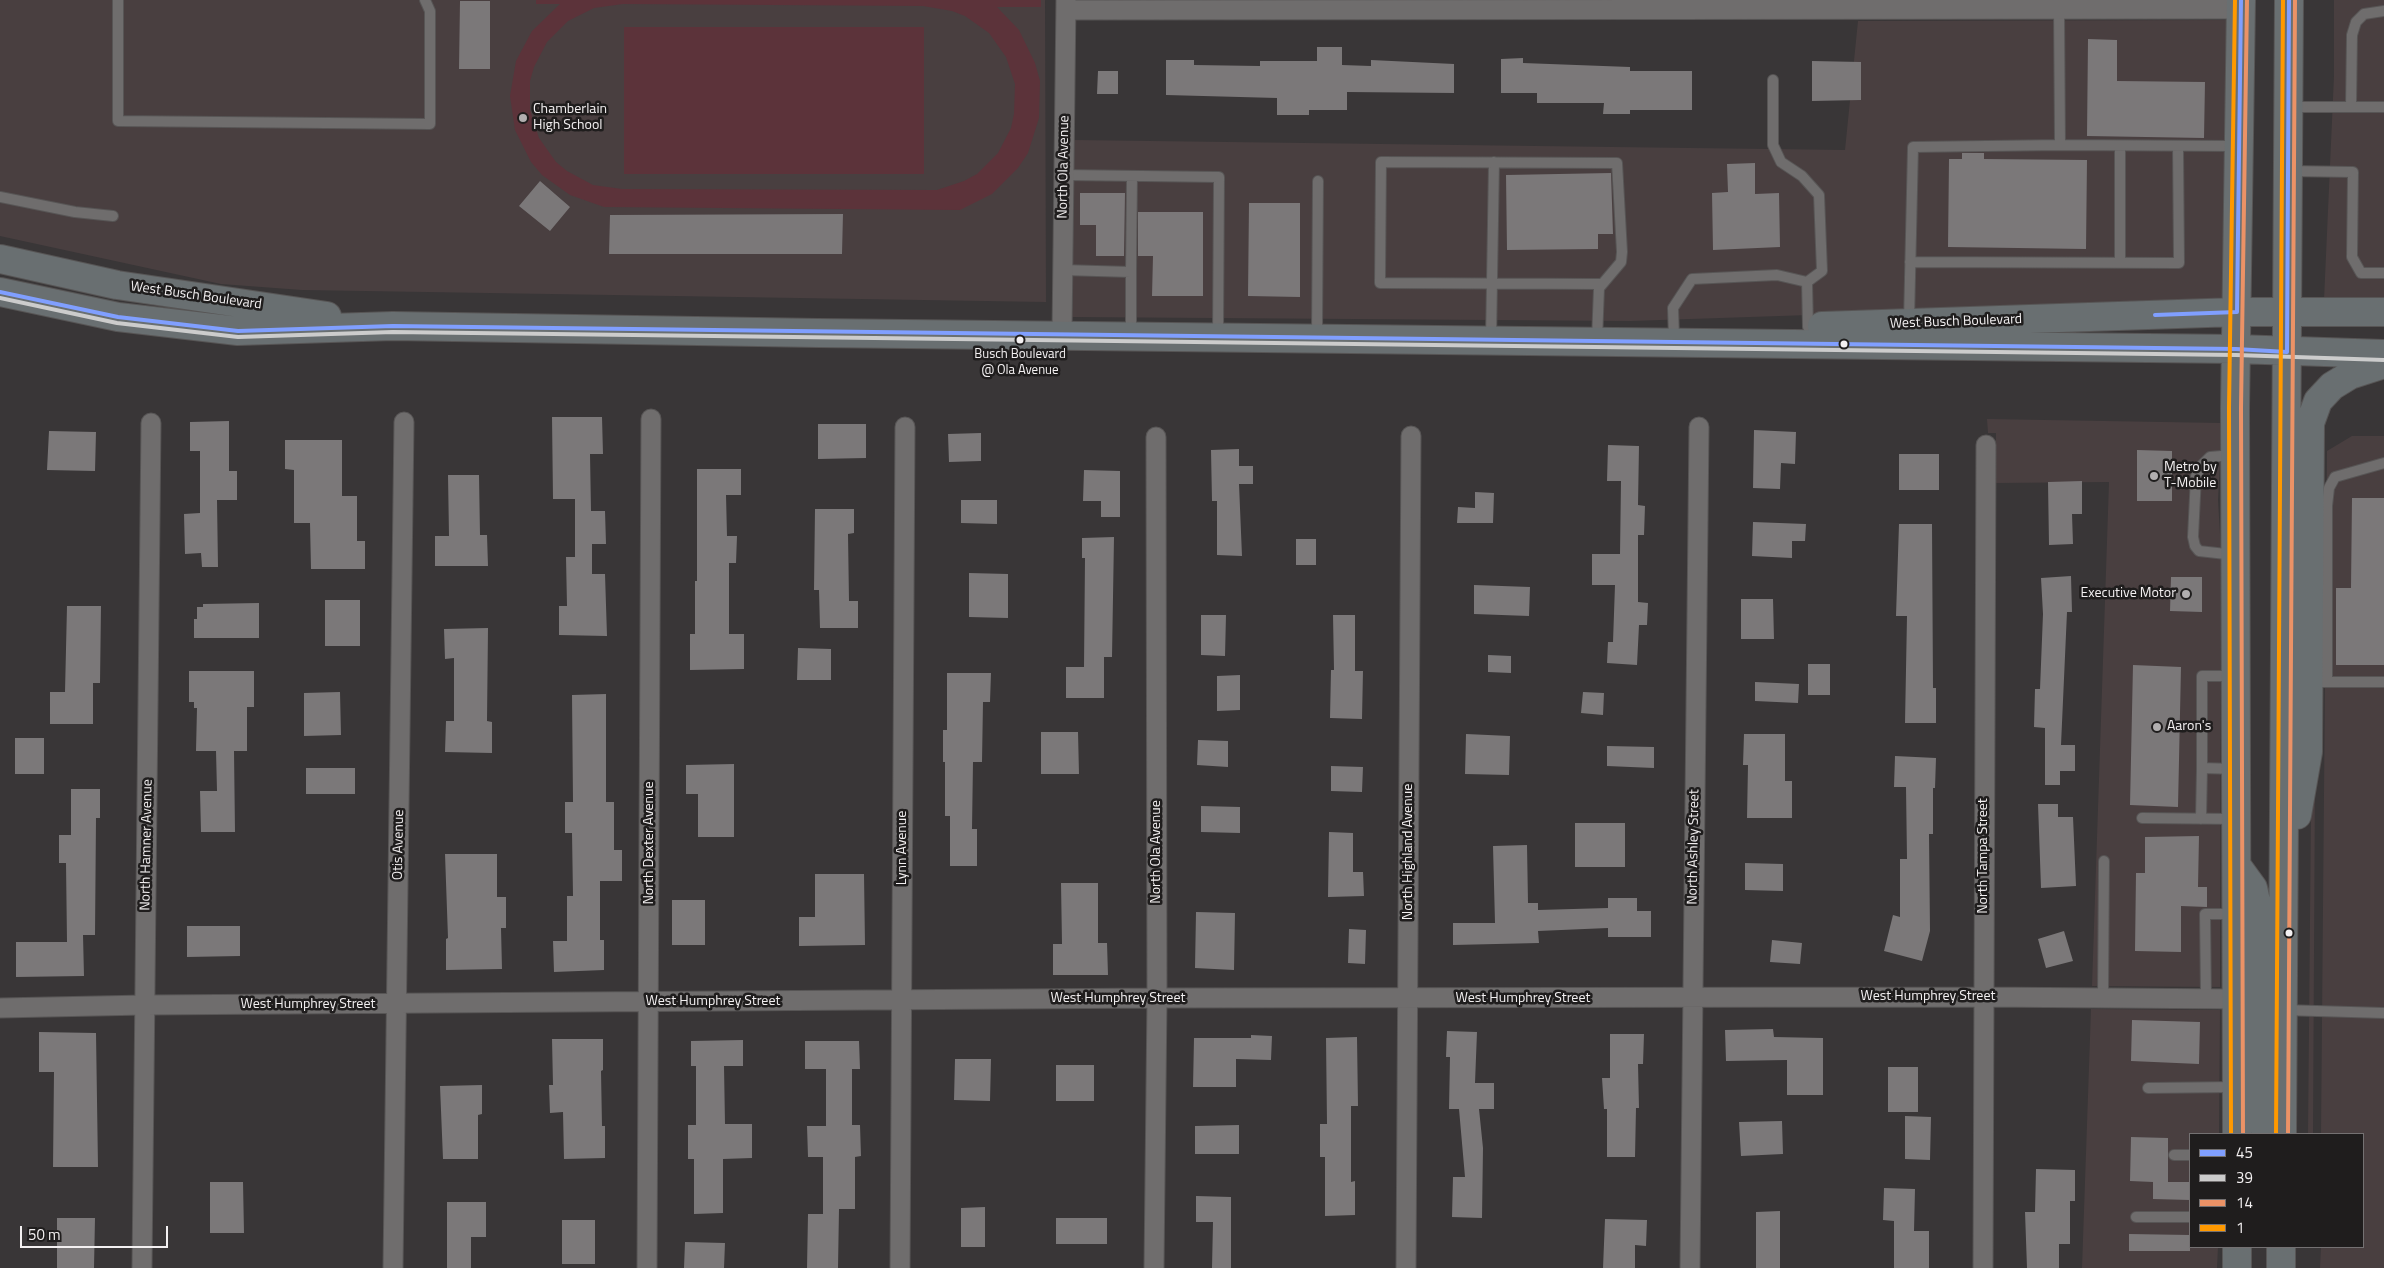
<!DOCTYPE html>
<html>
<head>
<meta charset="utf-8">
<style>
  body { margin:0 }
  #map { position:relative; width:2384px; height:1268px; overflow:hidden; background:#393637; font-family:"Titillium Web",sans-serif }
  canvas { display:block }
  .legend { position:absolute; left:2189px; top:1133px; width:175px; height:115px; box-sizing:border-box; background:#1f1d1d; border:1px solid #747172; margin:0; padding:6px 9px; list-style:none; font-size:15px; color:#f3f0f1 }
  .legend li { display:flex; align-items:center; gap:10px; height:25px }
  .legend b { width:25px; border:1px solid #747172 }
  .scale { position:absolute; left:20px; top:1226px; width:148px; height:22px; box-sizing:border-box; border:2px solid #f3f0f1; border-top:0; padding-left:6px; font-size:15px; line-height:18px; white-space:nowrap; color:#f3f0f1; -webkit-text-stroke:4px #1f1d1d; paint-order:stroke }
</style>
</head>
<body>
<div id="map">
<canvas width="2384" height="1268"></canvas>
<ul class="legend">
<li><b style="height:6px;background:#809fff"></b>45</li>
<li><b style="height:6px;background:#ccc"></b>39</li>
<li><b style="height:6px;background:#eb9266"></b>14</li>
<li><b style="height:6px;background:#f90"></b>1</li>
</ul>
<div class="scale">50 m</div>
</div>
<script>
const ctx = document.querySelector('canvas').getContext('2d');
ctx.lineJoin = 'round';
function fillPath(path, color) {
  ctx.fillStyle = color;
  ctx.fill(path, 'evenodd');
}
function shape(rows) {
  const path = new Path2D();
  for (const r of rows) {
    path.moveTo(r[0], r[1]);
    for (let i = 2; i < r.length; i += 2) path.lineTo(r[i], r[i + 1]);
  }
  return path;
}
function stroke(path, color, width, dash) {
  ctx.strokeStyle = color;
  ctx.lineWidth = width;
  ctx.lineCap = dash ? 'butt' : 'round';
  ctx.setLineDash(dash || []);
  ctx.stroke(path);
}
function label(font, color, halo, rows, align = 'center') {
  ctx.font = font + ' "Titillium Web",sans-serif';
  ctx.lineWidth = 5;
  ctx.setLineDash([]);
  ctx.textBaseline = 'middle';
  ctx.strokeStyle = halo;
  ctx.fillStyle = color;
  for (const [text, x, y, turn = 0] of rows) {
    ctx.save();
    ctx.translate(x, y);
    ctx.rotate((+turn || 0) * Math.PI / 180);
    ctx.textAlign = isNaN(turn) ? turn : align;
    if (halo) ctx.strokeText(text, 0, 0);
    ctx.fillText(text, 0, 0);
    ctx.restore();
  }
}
const built = shape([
  [0,0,1045,0,1046,302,302,290,221,284,0,236],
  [2334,0,2384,0,2384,300,2324,300,2334,76],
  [2231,20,2226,301,1631,321,1072,317,1074,140,1845,150,1858,21],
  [1987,419,2222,423,2218,500,2221,551,2220,987,2092,986,2109,482,1996,483,1996,433,1988,433],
  [2352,436,2384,436,2384,1268,2320,1268,2321,1247,2363,1247,2363,1134,2321,1134,2327,451],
  [2315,774,2313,1134,2308,1134,2311,812],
  [2091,1009,2220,1010,2219,1134,2190,1134,2190,1247,2218,1247,2217,1268,2082,1268]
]);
const green = shape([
  [536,0,1041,0,1041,7,997,7,1019,30,1035,63,1040,81,1039,118,1028,153,1018,168,992,194,960,210,604,207,570,195,542,175,531,162,515,130,510,96,516,61,532,31,560,4,536,4],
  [623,4,923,6,952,11,965,16,989,33,1006,57,1015,84,1014,114,1011,128,998,153,977,174,964,181,937,190,622,189,593,185,567,171,556,162,539,138,530,110,530,81,534,67,547,42,568,21,594,8],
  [624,27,924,27,924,174,624,174]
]);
const building = shape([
  [460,1,490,1,490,69,459,69],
  [2088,39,2117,40,2117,81,2205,82,2204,138,2087,136],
  [1317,47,1342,47,1342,65,1371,66,1371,60,1454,64,1454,93,1347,92,1347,110,1309,110,1309,115,1277,115,1277,98,1166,95,1166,60,1194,60,1194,65,1260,66,1260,61,1317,61],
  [1523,58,1523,63,1630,67,1630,71,1692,71,1692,110,1630,110,1630,114,1603,114,1604,103,1537,103,1537,93,1501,93,1501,59],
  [1812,61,1861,62,1861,100,1812,101],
  [1098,71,1118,71,1118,94,1097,94],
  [1962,153,1984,153,1984,159,2087,160,2086,249,1948,247,1949,159,1962,159],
  [1755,163,1755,194,1779,193,1780,247,1713,250,1712,193,1728,192,1727,164],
  [1611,173,1613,234,1598,234,1598,249,1507,250,1506,175],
  [540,181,570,207,550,231,519,206],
  [1080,193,1125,193,1124,256,1096,256,1096,225,1080,225],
  [1249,203,1300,203,1300,297,1248,296],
  [1138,212,1203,212,1203,296,1152,296,1153,256,1138,256],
  [843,214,842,254,609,254,610,215],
  [552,417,602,417,603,454,590,454,591,511,605,511,606,544,592,544,592,574,605,574,607,636,559,635,559,606,567,606,566,557,575,557,575,499,553,499],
  [229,421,229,471,237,471,237,500,217,500,218,567,202,567,201,553,185,554,184,514,200,513,200,451,190,451,190,422],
  [818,424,866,424,866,458,818,459],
  [1754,430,1796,432,1795,464,1781,463,1780,489,1753,488],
  [49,431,96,432,95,471,47,470],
  [981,433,981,461,949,462,948,434],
  [285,440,342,440,342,496,357,496,357,541,365,541,365,569,311,569,310,523,294,523,294,470,285,469],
  [1608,445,1639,446,1638,505,1645,506,1644,535,1638,535,1638,602,1648,603,1647,625,1639,625,1637,665,1607,663,1608,642,1613,642,1615,585,1592,585,1592,554,1620,554,1621,481,1607,481],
  [1239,449,1239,466,1253,466,1253,484,1239,484,1242,556,1217,555,1217,501,1212,501,1211,450],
  [2137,450,2172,451,2172,501,2137,501],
  [1899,454,1939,454,1939,490,1899,490],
  [697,469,741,469,741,495,726,495,727,536,737,536,736,563,729,563,729,634,744,634,744,669,690,670,690,634,695,634,695,581,697,581],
  [1084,470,1120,471,1120,517,1101,517,1101,501,1083,501],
  [448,475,479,475,480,535,487,535,488,566,435,566,435,536,449,536],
  [2082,481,2082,514,2072,514,2073,544,2049,545,2048,482],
  [1475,492,1494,493,1493,523,1457,523,1458,507,1475,508],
  [2352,498,2384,498,2384,665,2336,665,2336,588,2351,588],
  [961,500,997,500,997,524,961,523],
  [815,509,854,509,854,533,848,534,849,601,858,601,858,628,820,628,819,590,814,590],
  [1753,522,1806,524,1805,541,1792,541,1792,558,1752,556],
  [1899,524,1932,524,1933,688,1936,688,1936,723,1905,723,1907,616,1896,616],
  [1114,537,1112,657,1104,657,1104,698,1066,698,1066,667,1084,667,1085,558,1082,558,1082,538],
  [1296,539,1316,539,1316,565,1296,565],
  [969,573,1008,574,1008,618,969,617],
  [2071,576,2072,612,2067,612,2061,745,2075,745,2075,771,2060,771,2060,785,2045,785,2045,728,2034,727,2035,689,2040,689,2043,614,2041,578],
  [2171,577,2202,577,2202,612,2170,611],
  [1474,585,1530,587,1529,616,1474,614],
  [1741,599,1773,599,1774,639,1741,639],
  [325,600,360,600,360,646,325,646],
  [259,603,259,638,194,638,194,619,197,619,197,607,203,607,203,604],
  [67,606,101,606,100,683,93,683,93,724,50,724,50,692,65,692],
  [1201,615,1226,615,1225,656,1201,655],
  [1333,615,1355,615,1355,671,1363,671,1362,719,1330,718,1331,670,1334,670],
  [488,628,487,721,492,722,492,753,445,752,446,721,454,721,454,658,445,659,444,629],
  [798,648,831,649,831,680,797,680],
  [1488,655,1511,656,1511,673,1488,672],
  [1808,664,1830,664,1830,695,1808,695],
  [2133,665,2181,667,2178,807,2130,805],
  [189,671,254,671,254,707,247,707,247,751,234,751,235,832,201,832,200,791,217,791,216,751,196,751,197,708,194,708,194,702,189,702],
  [947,673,991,673,990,702,983,702,982,762,973,762,972,829,977,829,977,866,950,866,950,816,945,816,945,762,943,762,943,730,947,730],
  [1240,675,1240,710,1217,711,1217,676],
  [1755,682,1799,684,1798,703,1755,701],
  [340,692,341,735,304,736,304,693],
  [1583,692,1604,693,1603,715,1581,713],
  [606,694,606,802,614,802,614,850,622,850,622,881,600,881,600,940,604,940,604,970,554,972,553,941,567,941,567,896,573,896,572,833,565,833,565,802,573,802,572,695],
  [1041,732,1078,732,1079,774,1041,774],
  [1466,734,1510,736,1509,775,1465,774],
  [1744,734,1785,734,1785,781,1792,781,1792,818,1747,818,1748,765,1743,765],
  [15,738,44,738,44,774,15,774],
  [1198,740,1228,741,1228,767,1197,765],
  [1607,746,1654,747,1654,768,1607,766],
  [1895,756,1936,758,1935,788,1933,788,1933,834,1929,834,1930,931,1922,961,1884,951,1893,915,1900,917,1900,859,1907,859,1906,787,1894,787],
  [734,764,734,837,698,837,698,794,686,794,686,765],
  [1331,766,1363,767,1362,792,1331,791],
  [306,768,355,768,355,794,306,794],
  [71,789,100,789,100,818,96,818,95,935,83,935,84,976,16,977,16,942,67,942,66,863,59,863,59,835,71,835],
  [2038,804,2058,804,2058,817,2073,817,2076,886,2041,888],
  [1201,806,1240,807,1240,833,1201,832],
  [1575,823,1625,823,1625,867,1575,867],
  [1329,832,1353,833,1353,872,1363,872,1364,896,1328,897],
  [2199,836,2198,887,2207,887,2207,907,2181,906,2181,952,2135,951,2136,873,2145,873,2145,837],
  [1527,845,1528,903,1538,903,1538,910,1608,908,1608,898,1637,898,1637,911,1651,911,1651,937,1608,937,1608,928,1538,931,1539,943,1453,945,1453,923,1495,923,1493,846],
  [445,854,497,854,497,897,506,897,506,928,501,928,502,969,446,970,446,939,448,938],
  [1745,863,1783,864,1783,891,1745,890],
  [815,874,864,874,865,945,799,946,799,917,815,917],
  [1061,883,1098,883,1098,943,1107,943,1108,975,1053,975,1053,944,1062,944],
  [672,900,705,900,705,945,672,945],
  [1196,912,1235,913,1234,970,1195,968],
  [187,926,240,926,240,956,187,957],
  [1349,929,1366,930,1365,964,1348,963],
  [2064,931,2073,961,2046,968,2038,939],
  [1772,940,1802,943,1800,964,1770,962],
  [2132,1020,2200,1022,2199,1064,2131,1061],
  [1773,1029,1774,1037,1823,1038,1823,1095,1787,1095,1787,1060,1726,1061,1725,1030],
  [1447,1031,1477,1032,1475,1083,1494,1083,1494,1109,1479,1109,1483,1148,1482,1218,1452,1217,1453,1177,1465,1177,1459,1109,1449,1109,1450,1057,1446,1057],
  [39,1032,96,1033,98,1167,53,1167,54,1072,39,1072],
  [1610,1034,1644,1034,1643,1064,1638,1064,1639,1108,1636,1108,1635,1157,1607,1157,1607,1109,1604,1109,1602,1078,1610,1078],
  [1251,1035,1272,1036,1271,1060,1236,1059,1236,1087,1193,1087,1194,1038,1251,1038],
  [1357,1037,1358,1106,1351,1106,1351,1182,1355,1181,1355,1215,1325,1216,1325,1157,1320,1157,1320,1124,1327,1124,1326,1038],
  [552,1039,603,1039,603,1070,601,1071,602,1126,605,1126,605,1158,564,1159,563,1112,550,1113,549,1085,553,1085],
  [743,1040,743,1066,724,1066,725,1124,752,1124,752,1158,723,1159,723,1213,694,1214,694,1159,688,1159,688,1125,696,1125,696,1066,691,1066,691,1041],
  [805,1041,859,1041,860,1069,852,1069,852,1125,860,1125,861,1156,855,1157,855,1209,839,1209,838,1268,807,1268,808,1214,823,1214,823,1157,808,1157,807,1126,826,1126,826,1069,805,1069],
  [955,1059,991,1059,990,1101,954,1100],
  [1056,1065,1094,1065,1094,1101,1056,1101],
  [1888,1067,1918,1067,1918,1112,1888,1112],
  [482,1085,482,1114,478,1115,478,1159,443,1159,440,1086],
  [1905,1116,1931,1117,1930,1160,1905,1159],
  [1782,1121,1783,1154,1741,1156,1739,1122],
  [1239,1125,1239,1154,1195,1154,1195,1126],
  [2131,1137,2168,1138,2168,1182,2190,1182,2190,1200,2153,1199,2153,1182,2130,1181],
  [2036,1169,2075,1170,2075,1201,2070,1201,2070,1244,2059,1244,2059,1268,2027,1268,2025,1212,2035,1212],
  [210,1182,243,1182,244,1233,210,1233],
  [1884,1188,1915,1189,1914,1231,1929,1231,1929,1268,1894,1268,1894,1221,1883,1220],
  [1196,1196,1231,1197,1231,1268,1212,1268,1213,1222,1196,1222],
  [447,1202,486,1202,486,1237,471,1237,471,1268,447,1268],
  [985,1207,985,1247,961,1247,961,1208],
  [1780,1211,1780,1268,1756,1268,1756,1212],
  [57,1218,95,1218,94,1268,57,1268],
  [1056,1218,1107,1218,1107,1244,1056,1244],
  [1605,1219,1647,1220,1646,1246,1635,1245,1635,1268,1603,1268],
  [562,1220,595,1220,595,1264,562,1264],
  [2129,1234,2190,1235,2190,1251,2129,1251],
  [685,1242,725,1243,724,1268,684,1268]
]);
const service = shape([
  [118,0,118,121,430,124,430,11,425,0],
  [2059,9,2060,145,2238,146],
  [1773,80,1773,145,1781,162,1802,176,1819,195,1822,271,1807,282],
  [2290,107,2384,107],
  [2351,107,2352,35,2356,22,2364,14,2384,11],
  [2288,171,2353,172,2352,257,2361,273,2384,273],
  [1064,175,1219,177,1218,336],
  [0,197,75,212,113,216],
  [1910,262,2179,263,2178,146],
  [2120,263,2120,146],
  [1063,270,1131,272,1131,335],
  [1131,272,1132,176],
  [1909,321,1913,147,2060,145],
  [1317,336,1318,181],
  [1674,337,1673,308,1692,279,1777,275,1807,282,1808,327],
  [1491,340,1494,162],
  [1597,340,1599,288,1621,262,1622,252,1617,163,1381,162,1380,283,1601,284],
  [2233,455,2210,457,2201,466,2196,476,2193,537,2195,546,2199,551,2235,555],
  [2321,682,2384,682],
  [2327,682,2327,506,2329,488,2335,477,2384,463],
  [2202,768,2202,676,2235,676],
  [2142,818,2236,819],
  [2201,819,2202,768,2235,769],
  [2103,998,2104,861],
  [2206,999,2205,914,2235,914],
  [2283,1010,2384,1013],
  [2148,1088,2236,1087],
  [2174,1155,2190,1155],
  [2136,1217,2190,1217]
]);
const minor = shape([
  [1066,10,2241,9],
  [1062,334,1066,0],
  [0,1008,145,1005,1157,998,1983,997,2237,999],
  [142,1268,151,423],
  [393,1268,404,422],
  [647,1268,651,419],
  [900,1268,905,427],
  [1154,1268,1157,998,1156,437],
  [1406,1268,1411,436],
  [1690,1268,1699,427],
  [1983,1268,1986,445]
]);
const primary = shape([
  [0,259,117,285,327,316],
  [0,292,118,317,238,331,393,326,818,333,2236,349,2384,354],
  [1822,326,2237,312,2384,312],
  [2297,815,2308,752,2310,423,2318,401,2332,386,2350,375,2384,364],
  [2237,866,2253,888,2258,910,2261,978,2264,989,2283,1010],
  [2237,999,2244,1003,2256,1019,2260,1031,2260,1110,2262,1122,2267,1134],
  [2237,1134,2235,408,2241,0],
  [2282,1134,2289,0],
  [2237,1247,2237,1268],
  [2281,1268,2281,1247]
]);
const bus1 = shape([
  [0,292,118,317,238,331,393,326,2236,349,2287,352,2289,0],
  [2155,315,2237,312,2241,0]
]);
const bus2 = shape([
  [0,298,117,323,238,337,393,332,2236,355,2384,360]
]);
const bus3 = shape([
  [2243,1134,2241,408,2247,0],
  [2288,1134,2295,0]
]);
const bus4 = shape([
  [2231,1134,2229,408,2235,0],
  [2276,1134,2283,0]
]);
const markers = [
  [523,118,5,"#b2afb0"],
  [1020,340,4.5,"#f3f0f1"],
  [1844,344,4.5,"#f3f0f1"],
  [2154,476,5,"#b2afb0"],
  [2186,594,5,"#b2afb0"],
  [2157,727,5,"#b2afb0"],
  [2289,933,4.5,"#f3f0f1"]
];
const busNames = [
  ["Busch Boulevard",1020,355],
  ["@ Ola Avenue",1020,371]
];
const poiNames = [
  ["Chamberlain",533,110],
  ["High School",533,126],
  ["Metro by",2164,468],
  ["T-Mobile",2164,484],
  ["Executive Motor",2176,594,"right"],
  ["Aaron's",2167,727]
];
const streetNames = [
  ["North Ola Avenue",1064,167,-89],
  ["West Busch Boulevard",196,296,8],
  ["West Busch Boulevard",1956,322,-2],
  ["North Dexter Avenue",650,843,-90],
  ["North Hamner Avenue",147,845,-89],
  ["Otis Avenue",399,845,-89],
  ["North Ashley Street",1694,847,-89],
  ["Lynn Avenue",903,848,-90],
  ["North Ola Avenue",1157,852,-90],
  ["North Highland Avenue",1409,852,-90],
  ["North Tampa Street",1984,856,-90],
  ["West Humphrey Street",1928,997],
  ["West Humphrey Street",1118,999],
  ["West Humphrey Street",1523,999],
  ["West Humphrey Street",713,1002],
  ["West Humphrey Street",308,1005]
];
fillPath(built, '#493f40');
fillPath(green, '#5c333a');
fillPath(building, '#7b7879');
stroke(service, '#575555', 12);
stroke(minor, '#575555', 21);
stroke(primary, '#575555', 30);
stroke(service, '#6f6d6d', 10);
stroke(minor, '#6f6d6d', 19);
stroke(primary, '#696f71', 28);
stroke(bus1, '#809fff', 4);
stroke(bus2, '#ccc', 4);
stroke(bus3, '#eb9266', 4);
stroke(bus4, '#f90', 4);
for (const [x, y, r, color] of markers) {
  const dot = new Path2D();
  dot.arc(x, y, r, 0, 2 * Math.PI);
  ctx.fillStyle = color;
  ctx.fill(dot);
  stroke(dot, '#1f1d1d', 2);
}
label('13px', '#f3f0f1', '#1f1d1d', busNames);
label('14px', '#f3f0f1', '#1f1d1d', poiNames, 'left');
label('14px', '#f3f0f1', '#1f1d1d', streetNames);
</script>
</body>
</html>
